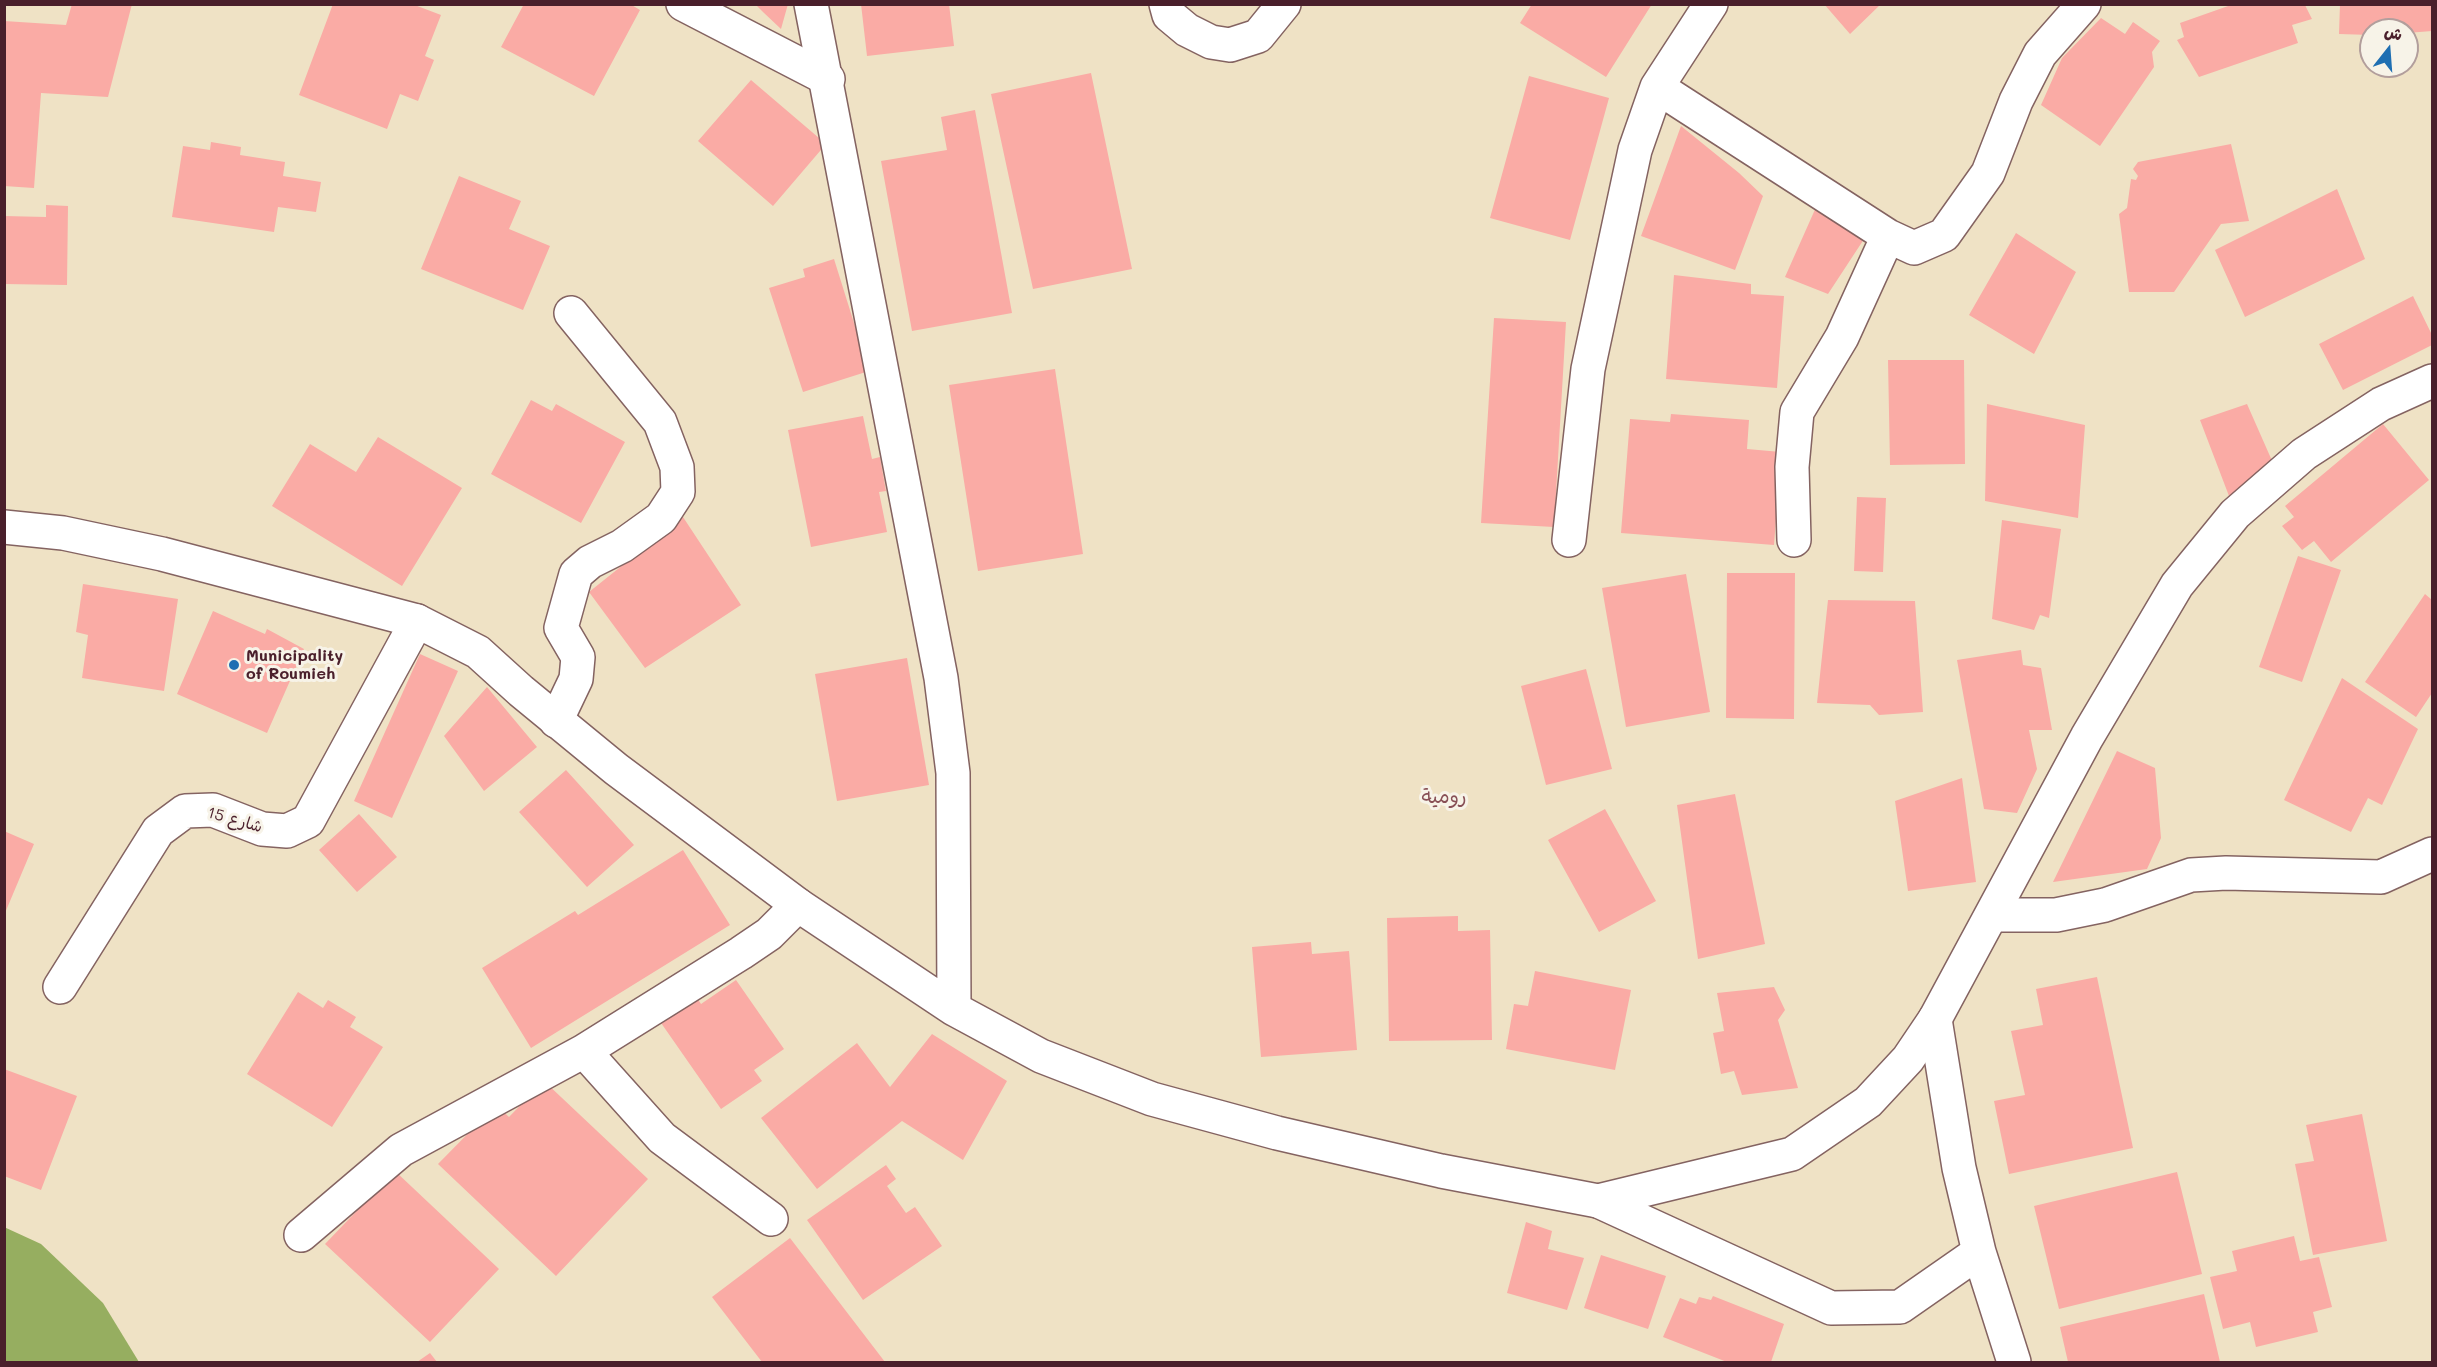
<!DOCTYPE html>
<html>
<head>
<meta charset="utf-8">
<style>
  body { margin:0 }
  #map { position:relative; width:2437px; height:1367px; overflow:hidden; background:#efe2c5; font-family:Mali,"Playpen Sans Arabic",sans-serif }
  canvas { display:block }
  .frame { position:absolute; inset:0; border:6px solid #4a1f2b; pointer-events:none }
  .north { position:absolute; left:2359px; top:18px; width:60px; height:60px; box-sizing:border-box; background:#f7f3e8; border:2px solid #b29e9c; border-radius:50%; rotate:17deg; font-size:16px; font-weight:700; line-height:24px; text-align:center; color:#4a1f2b }
  .north::after { content:''; display:block; margin:auto; width:21px; height:27px; background:#1f6fb2; clip-path:polygon(50% 0,100% 100%,50% 72%,0 100%) }
</style>
</head>
<body>
<div id="map">
<canvas width="2437" height="1367"></canvas>
<div class="frame"></div>
<div class="north">ش</div>
</div>
<script>
const ctx = document.querySelector('canvas').getContext('2d');
ctx.lineJoin = 'round';
function fillPath(path, color) {
  ctx.fillStyle = color;
  ctx.fill(path, 'evenodd');
}
function shape(rows) {
  const path = new Path2D();
  for (const r of rows) {
    path.moveTo(r[0], r[1]);
    for (let i = 2; i < r.length; i += 2) path.lineTo(r[i], r[i + 1]);
  }
  return path;
}
function stroke(path, color, width, dash) {
  ctx.strokeStyle = color;
  ctx.lineWidth = width;
  ctx.lineCap = dash ? 'butt' : 'round';
  ctx.setLineDash(dash || []);
  ctx.stroke(path);
}
function label(font, color, halo, rows, align = 'center') {
  ctx.font = font + ' Mali,"Playpen Sans Arabic",sans-serif';
  ctx.lineWidth = 6;
  ctx.setLineDash([]);
  ctx.textBaseline = 'middle';
  ctx.strokeStyle = halo;
  ctx.fillStyle = color;
  for (const [text, x, y, turn = 0] of rows) {
    ctx.save();
    ctx.translate(x, y);
    ctx.rotate((+turn || 0) * Math.PI / 180);
    ctx.textAlign = isNaN(turn) ? turn : align;
    if (halo) ctx.strokeText(text, 0, 0);
    ctx.fillText(text, 0, 0);
    ctx.restore();
  }
}
const forest = shape([
  [4,1227,41,1244,103,1303,139,1362,5,1362]
]);
const building = shape([
  [72,4,132,4,108,97,41,93,34,188,4,186,4,21,66,25],
  [333,4,412,4,441,15,425,56,434,60,418,101,400,94,387,129,299,95],
  [524,4,630,4,640,10,594,96,501,47],
  [755,4,788,4,781,29,763,12],
  [861,4,949,4,954,46,867,56],
  [1532,4,1652,4,1606,77,1520,23],
  [1824,4,1881,4,1850,34],
  [2340,4,2432,4,2432,31,2407,33,2407,30,2371,30,2371,35,2339,34],
  [2231,5,2305,5,2312,19,2292,25,2298,43,2199,77,2177,40,2184,37,2180,23],
  [2101,18,2125,34,2133,22,2160,41,2152,52,2154,67,2100,146,2041,105,2062,58],
  [1091,73,1132,269,1033,289,991,94],
  [1529,76,1609,98,1570,240,1490,218],
  [751,80,826,144,773,206,698,141],
  [975,110,1012,313,912,331,881,161,947,150,941,117],
  [1681,126,1739,173,1763,196,1735,270,1641,236],
  [211,142,241,147,240,155,285,162,283,176,321,182,316,212,278,207,274,232,172,217,183,146,210,150],
  [2231,144,2249,221,2221,224,2174,292,2129,292,2119,214,2127,208,2131,179,2136,180,2138,176,2133,169,2138,162],
  [459,176,521,201,509,229,550,246,523,310,421,269],
  [2337,189,2365,259,2245,317,2215,250],
  [46,205,68,206,67,285,4,284,4,216,46,217],
  [1817,205,1866,236,1828,294,1785,277],
  [2016,233,2076,272,2034,354,1969,315],
  [834,259,869,371,803,392,769,288,805,277,803,269],
  [1674,275,1751,284,1751,294,1784,296,1777,388,1666,379],
  [2413,296,2432,335,2432,345,2343,390,2319,344],
  [1494,318,1566,322,1554,527,1481,523],
  [1888,360,1964,360,1965,464,1890,465],
  [1055,369,1083,554,978,571,949,385],
  [531,400,552,411,556,404,625,442,581,523,491,474],
  [1987,404,2085,425,2078,518,1985,501],
  [2247,404,2273,463,2229,496,2200,420],
  [1671,414,1749,420,1747,449,1781,452,1774,545,1621,533,1630,419,1670,422],
  [863,416,872,459,880,457,886,491,879,492,887,532,811,547,788,430],
  [2383,424,2429,480,2331,562,2314,541,2302,550,2282,526,2294,517,2285,506],
  [378,437,462,488,402,586,272,506,310,444,356,472],
  [1857,497,1886,498,1883,572,1854,571],
  [683,517,741,605,645,668,589,592],
  [2002,520,2061,529,2049,618,2040,615,2034,630,1992,619],
  [2298,556,2341,570,2302,682,2259,667],
  [1727,573,1795,573,1794,719,1726,718],
  [1686,574,1710,712,1626,727,1602,588],
  [83,584,178,599,164,691,82,678,88,635,76,632],
  [2425,594,2432,600,2432,693,2416,717,2365,682],
  [1828,600,1915,601,1923,712,1879,715,1870,705,1817,703],
  [213,611,265,634,267,629,304,649,267,733,177,694],
  [2021,650,2023,665,2041,668,2052,730,2029,730,2037,769,2017,813,1984,809,1957,660],
  [420,654,458,671,392,818,354,801],
  [907,658,929,785,837,801,815,674],
  [1586,669,1612,769,1546,785,1521,686],
  [2342,678,2418,729,2382,805,2368,798,2351,832,2284,800],
  [487,687,537,747,484,791,444,736],
  [2117,751,2155,768,2161,838,2147,869,2053,882],
  [566,770,634,845,587,887,519,812],
  [1962,778,1976,882,1908,891,1895,801],
  [1735,794,1765,944,1698,959,1677,805],
  [1605,809,1656,901,1599,932,1548,840],
  [359,814,397,857,357,892,319,850],
  [4,831,34,844,5,913,4,913],
  [683,850,730,925,531,1048,482,968,575,911,578,915],
  [1458,916,1458,931,1490,930,1492,1040,1389,1041,1387,918],
  [1311,942,1312,954,1349,951,1357,1050,1261,1057,1252,947],
  [1535,971,1631,990,1615,1070,1506,1049,1514,1004,1528,1006],
  [2097,977,2133,1148,2009,1174,1994,1101,2025,1095,2011,1031,2043,1025,2036,989],
  [736,980,784,1049,754,1070,762,1081,721,1109,659,1020,695,995,701,1004],
  [1774,987,1785,1010,1778,1020,1798,1088,1742,1095,1734,1071,1721,1074,1713,1033,1724,1031,1717,993],
  [298,992,323,1008,328,1000,356,1017,350,1027,383,1047,332,1127,247,1074],
  [932,1034,1007,1081,963,1160,902,1121,817,1189,761,1118,857,1043,890,1087],
  [4,1069,77,1096,41,1190,4,1176],
  [544,1081,648,1179,556,1276,438,1164,496,1105,509,1117],
  [2362,1114,2387,1241,2313,1255,2295,1164,2314,1161,2306,1125],
  [886,1165,896,1179,887,1186,906,1213,915,1207,942,1246,863,1300,807,1220],
  [395,1171,499,1269,430,1342,325,1244],
  [2177,1172,2202,1274,2059,1309,2034,1206],
  [1526,1222,1552,1231,1548,1249,1584,1258,1567,1310,1507,1293],
  [2294,1236,2300,1261,2319,1257,2332,1307,2313,1312,2318,1332,2256,1347,2250,1322,2223,1329,2210,1277,2237,1271,2232,1251],
  [790,1238,885,1362,762,1362,712,1297],
  [1601,1255,1666,1276,1648,1329,1584,1308],
  [2204,1294,2220,1362,2068,1362,2060,1327],
  [1713,1296,1784,1324,1771,1362,1727,1362,1663,1337,1680,1298,1696,1304,1699,1297,1711,1300],
  [430,1353,437,1362,417,1362]
]);
const minor = shape([
  [683,4,828,79],
  [1166,4,1169,15,1187,30,1211,42,1230,45,1258,36,1284,4],
  [1657,87,1888,236,1914,248,1944,235,1988,173,2016,101,2040,54,2084,4],
  [1569,540,1588,369,1635,150,1657,87,1711,4],
  [1794,540,1792,467,1797,412,1842,337,1888,236],
  [556,721,576,679,578,657,561,628,576,574,590,562,622,546,661,518,678,492,677,467,660,422,571,313],
  [1993,915,2056,915,2105,905,2191,875,2226,873,2381,877,2432,854],
  [60,987,158,831,185,811,213,810,262,829,287,831,308,821,417,621],
  [584,1051,662,1138,771,1219],
  [1598,1201,1831,1308,1900,1307,1979,1252,1959,1168,1935,1019],
  [301,1235,401,1150,584,1051,741,953,769,934,798,905],
  [1979,1252,2014,1362]
]);
const tertiary = shape([
  [811,4,941,678,953,773,954,1009,1041,1056,1152,1099,1277,1133,1441,1171,1598,1201,1792,1154,1868,1102,1908,1059,1935,1019,2087,737,2177,585,2235,514,2304,454,2381,404,2432,381],
  [4,527,63,533,162,554,417,621,478,652,521,691,616,769,798,905,954,1009]
]);
const markers = [
  [234,665,6,"#1f6fb2"]
];
const poiNames = [
  ["Municipality",246,656],
  ["of Roumieh",246,674]
];
const streetNames = [
  ["شارع 15",235,820,16]
];
const quarterNames = [
  ["رومية",1444,797]
];
fillPath(forest, '#96ae60');
fillPath(building, '#faaba5');
stroke(minor, '#846361', 36);
stroke(tertiary, '#846361', 36);
stroke(minor, '#fff', 33);
stroke(tertiary, '#fff', 33);
for (const [x, y, r, color] of markers) {
  const dot = new Path2D();
  dot.arc(x, y, r, 0, 2 * Math.PI);
  ctx.fillStyle = color;
  ctx.fill(dot);
  stroke(dot, '#f7f3e8', 2);
}
label('bold 16px', '#4a1f2b', '#f7f3e8', poiNames, 'left');
label('16px', '#4a1f2b', '#f7f3e8', streetNames);
label('20px', '#885056', '#f7f3e8', quarterNames);
</script>
</body>
</html>
